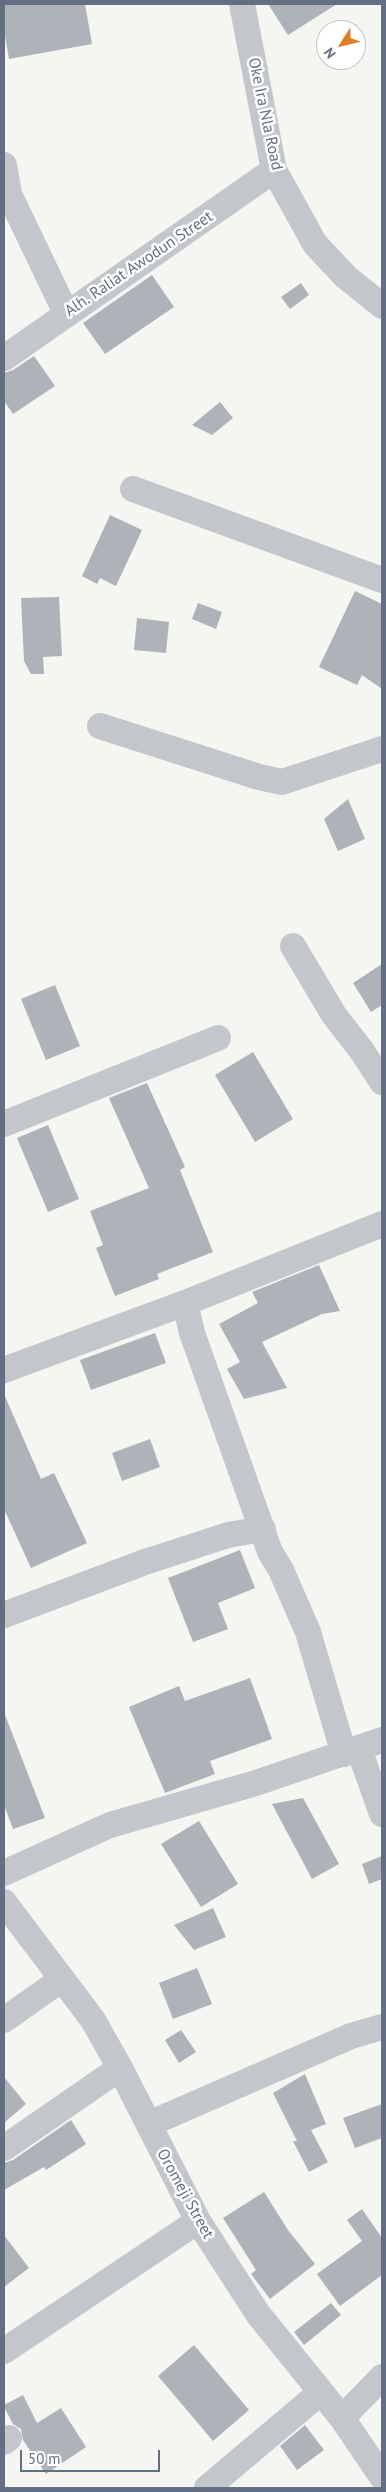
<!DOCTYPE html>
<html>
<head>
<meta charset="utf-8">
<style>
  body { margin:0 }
  #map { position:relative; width:386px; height:2492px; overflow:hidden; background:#f5f6f2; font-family:"PT Sans",sans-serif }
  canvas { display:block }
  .frame { position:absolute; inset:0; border:5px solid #656f83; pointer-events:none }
  .north { position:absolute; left:316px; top:20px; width:50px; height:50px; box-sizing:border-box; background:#fff; border:1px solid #c1c5cd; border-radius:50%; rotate:234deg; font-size:14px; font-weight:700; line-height:20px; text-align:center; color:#656f83 }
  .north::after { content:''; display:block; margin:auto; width:18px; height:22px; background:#e17d27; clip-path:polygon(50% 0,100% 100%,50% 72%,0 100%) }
  .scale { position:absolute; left:20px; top:2450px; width:140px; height:22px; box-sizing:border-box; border:2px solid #656f83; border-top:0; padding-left:6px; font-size:15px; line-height:18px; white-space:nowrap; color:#656f83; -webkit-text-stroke:4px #fff; paint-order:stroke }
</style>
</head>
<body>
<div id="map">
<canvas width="386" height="2492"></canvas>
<div class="frame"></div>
<div class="north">N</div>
<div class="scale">50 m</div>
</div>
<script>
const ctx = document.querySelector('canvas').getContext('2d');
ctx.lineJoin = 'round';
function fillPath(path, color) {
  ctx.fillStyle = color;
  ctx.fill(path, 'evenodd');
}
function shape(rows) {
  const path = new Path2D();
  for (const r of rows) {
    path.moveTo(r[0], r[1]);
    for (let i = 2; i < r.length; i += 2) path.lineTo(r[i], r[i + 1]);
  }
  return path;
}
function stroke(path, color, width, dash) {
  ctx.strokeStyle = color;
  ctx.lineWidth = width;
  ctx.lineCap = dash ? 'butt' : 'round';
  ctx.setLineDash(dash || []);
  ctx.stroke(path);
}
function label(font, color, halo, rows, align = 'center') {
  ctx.font = font + ' "PT Sans",sans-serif';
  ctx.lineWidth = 5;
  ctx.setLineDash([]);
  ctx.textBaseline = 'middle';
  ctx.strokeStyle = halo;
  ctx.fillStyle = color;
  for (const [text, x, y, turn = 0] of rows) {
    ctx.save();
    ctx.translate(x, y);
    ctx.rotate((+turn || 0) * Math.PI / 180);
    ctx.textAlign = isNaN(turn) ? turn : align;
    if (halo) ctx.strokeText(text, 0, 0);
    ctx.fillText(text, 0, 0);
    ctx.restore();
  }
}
const building = shape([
  [4,4,85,4,92,44,9,59,4,30],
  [268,4,337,4,288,35],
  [152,275,174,307,105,354,83,323],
  [301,283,309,295,290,309,281,297],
  [34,356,55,386,13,414,4,401,4,373,13,370],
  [220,402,233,418,212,435,192,425],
  [110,515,142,530,116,586,100,578,97,584,82,576],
  [355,591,382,604,382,689,362,675,357,685,319,667],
  [59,597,62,656,43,657,44,674,31,674,24,661,21,598],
  [198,603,222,612,216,629,192,619],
  [137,618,169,622,166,653,134,650],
  [348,799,365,839,338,851,324,819],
  [382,964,382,1005,371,1012,353,983],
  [55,985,80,1046,46,1060,21,999],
  [253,1052,293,1119,255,1142,215,1075],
  [147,1083,185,1167,180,1170,213,1252,157,1274,159,1279,115,1296,96,1248,103,1245,90,1211,149,1188,109,1098],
  [48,1125,79,1199,48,1212,17,1138],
  [319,1265,340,1311,322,1314,262,1342,287,1388,244,1399,227,1369,240,1362,219,1324,258,1303,252,1292],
  [155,1333,166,1363,91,1390,80,1360],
  [4,1394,41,1479,54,1473,87,1543,31,1568,4,1509],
  [150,1439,160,1467,122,1481,112,1453],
  [240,1550,255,1588,218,1603,228,1629,193,1642,168,1578],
  [250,1678,272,1739,210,1761,215,1774,165,1793,129,1707,179,1686,185,1701],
  [4,1712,45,1818,13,1829,4,1805],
  [303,1798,339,1864,312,1879,272,1804],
  [199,1821,238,1884,201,1907,161,1844],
  [382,1856,382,1879,369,1884,362,1864],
  [213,1908,226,1937,194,1950,174,1925],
  [197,1968,212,2004,173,2019,159,1983],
  [181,2030,196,2052,179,2063,165,2040],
  [305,2074,326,2124,311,2130,328,2162,309,2172,293,2141,297,2141,273,2093],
  [4,2077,26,2104,4,2123],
  [382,2104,382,2138,355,2148,343,2118],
  [71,2120,86,2144,46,2170,44,2167,4,2190,4,2163,13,2160],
  [264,2192,288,2230,315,2264,270,2299,251,2274,256,2270,223,2218],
  [362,2209,382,2238,382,2275,340,2306,317,2274,362,2241,347,2220],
  [4,2235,29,2268,4,2287],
  [331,2303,341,2315,304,2345,294,2332],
  [194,2345,249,2410,213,2441,158,2376],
  [23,2395,37,2423,61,2408,86,2447,46,2474,23,2440,21,2429,13,2424,4,2407,4,2405],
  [305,2425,324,2450,297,2470,280,2446]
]);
const minor = shape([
  [242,4,274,170,315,244,346,277,382,306],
  [4,165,9,194,66,313],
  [4,358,274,170],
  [133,489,382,580],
  [100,726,259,777,282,782,382,749],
  [293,946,334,1015,362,1051,382,1082],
  [4,1124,218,1038],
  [185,1303,192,1333,270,1552,281,1570,308,1632,344,1754],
  [4,1370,185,1303,382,1224],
  [4,1615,145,1562,228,1535,263,1529],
  [359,1749,382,1814],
  [4,1873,110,1825,256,1783,382,1740],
  [4,1902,93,2020,120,2068,198,2221,258,2314,342,2418,382,2477],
  [4,2020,62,1979],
  [149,2124,351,2036,382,2027],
  [4,2148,120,2068],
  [4,2351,198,2221],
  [342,2418,382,2377],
  [4,2442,9,2438],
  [207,2488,321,2392]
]);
const streetNames = [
  ["Oke Ira Nla Road",265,114,78],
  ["Alh. Raliat Awodun Street",139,264,-34],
  ["Oromeji Street",185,2194,61]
];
fillPath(building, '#aeb3ba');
stroke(minor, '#c3c6ca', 26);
label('16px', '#656f83', '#fff', streetNames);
</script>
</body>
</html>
